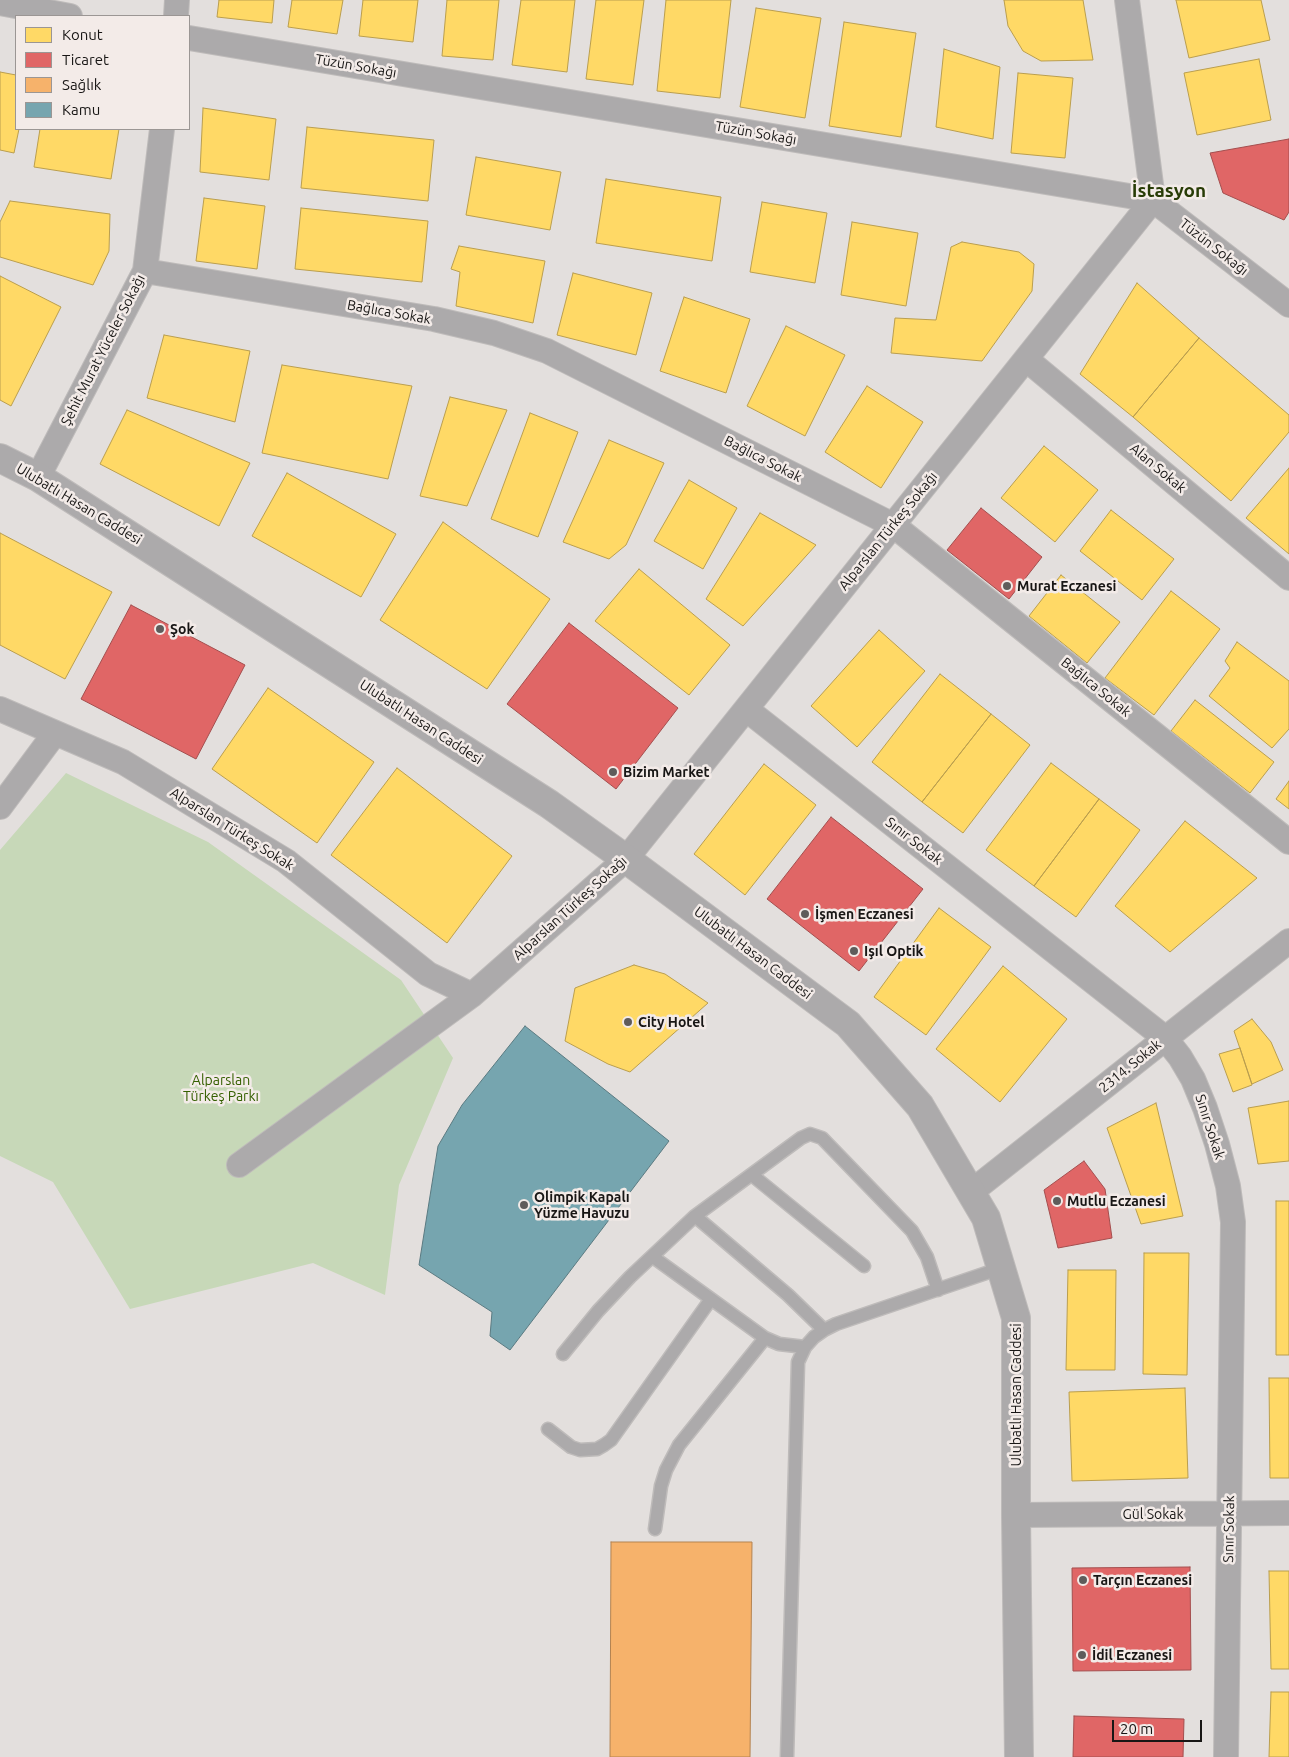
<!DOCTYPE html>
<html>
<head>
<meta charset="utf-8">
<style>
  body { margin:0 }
  #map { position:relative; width:1289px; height:1757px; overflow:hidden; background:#e3dfdd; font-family:Ubuntu,sans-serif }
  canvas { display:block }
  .legend { position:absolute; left:15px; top:15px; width:175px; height:115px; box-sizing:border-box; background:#f3ebe8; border:1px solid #9b9694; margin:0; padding:6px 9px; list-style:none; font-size:15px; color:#181615 }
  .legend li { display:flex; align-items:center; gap:10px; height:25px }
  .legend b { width:25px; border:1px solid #9b9694 }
  .scale { position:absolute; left:1112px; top:1720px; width:90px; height:22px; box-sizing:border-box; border:2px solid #181615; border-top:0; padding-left:6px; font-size:15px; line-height:18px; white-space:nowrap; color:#181615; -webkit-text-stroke:4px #f3ebe8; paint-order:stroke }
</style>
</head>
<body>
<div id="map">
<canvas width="1289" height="1757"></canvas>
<ul class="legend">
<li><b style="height:14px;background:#ffd966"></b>Konut</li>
<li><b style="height:14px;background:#e06666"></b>Ticaret</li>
<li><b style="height:14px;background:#f6b26b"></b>Sağlık</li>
<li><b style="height:14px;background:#76a5af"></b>Kamu</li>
</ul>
<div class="scale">20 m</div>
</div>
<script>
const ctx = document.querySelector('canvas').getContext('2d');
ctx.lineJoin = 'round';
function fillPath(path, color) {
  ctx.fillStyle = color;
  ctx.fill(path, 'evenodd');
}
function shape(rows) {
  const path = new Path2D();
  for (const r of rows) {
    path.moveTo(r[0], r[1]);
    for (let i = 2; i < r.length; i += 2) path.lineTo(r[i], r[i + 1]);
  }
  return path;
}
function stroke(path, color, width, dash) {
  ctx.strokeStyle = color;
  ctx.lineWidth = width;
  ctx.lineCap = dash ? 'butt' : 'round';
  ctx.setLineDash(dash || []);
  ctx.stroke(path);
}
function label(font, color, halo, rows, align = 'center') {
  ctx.font = font + ' Ubuntu,sans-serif';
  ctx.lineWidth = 5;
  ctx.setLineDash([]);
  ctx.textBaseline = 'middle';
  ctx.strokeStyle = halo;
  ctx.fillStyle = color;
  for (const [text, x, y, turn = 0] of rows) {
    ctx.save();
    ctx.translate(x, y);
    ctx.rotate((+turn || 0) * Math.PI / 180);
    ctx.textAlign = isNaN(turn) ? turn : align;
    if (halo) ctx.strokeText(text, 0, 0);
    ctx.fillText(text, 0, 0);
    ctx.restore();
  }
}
const green = shape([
  [66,773,208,842,401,980,453,1058,399,1185,385,1295,313,1263,130,1309,53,1182,0,1156,0,850]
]);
const homes = shape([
  [219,0,274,0,272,23,217,17,219,0],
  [292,0,343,0,337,34,288,27,292,0],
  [363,0,418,0,413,42,359,36,363,0],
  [447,0,499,0,493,60,442,56,447,0],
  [521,0,575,0,567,72,512,65,521,0],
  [596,0,644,0,633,85,586,79,596,0],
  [666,0,731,0,720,98,657,91,666,0],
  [1004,0,1083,0,1093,60,1041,61,1023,51,1008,26,1004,0],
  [1176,0,1261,0,1270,40,1189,58,1176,0],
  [756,8,821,18,805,118,740,107,756,8],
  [844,22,916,33,901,137,829,126,844,22],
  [944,49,1000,67,993,139,936,127,944,49],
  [1259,59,1271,120,1197,135,1184,73,1259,59],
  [0,72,16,75,16,129,19,129,14,153,0,150,0,72],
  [1018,73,1073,78,1065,158,1011,153,1018,73],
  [203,108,276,119,269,180,200,172,203,108],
  [307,127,434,140,428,201,301,188,307,127],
  [40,129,119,129,111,179,34,167,40,129],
  [476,157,561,172,550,230,466,215,476,157],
  [606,179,721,197,712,261,596,243,606,179],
  [204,198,265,206,257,269,196,261,204,198],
  [10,201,110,214,109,251,93,285,0,257,0,222,10,201],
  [762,202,827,213,815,283,750,272,762,202],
  [301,208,428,221,422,282,295,269,301,208],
  [852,222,918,233,906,306,841,295,852,222],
  [962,242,1019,252,1034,264,1032,291,982,361,891,353,895,318,936,320,951,247,962,242],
  [459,246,545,261,533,323,456,306,460,272,451,269,459,246],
  [573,273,652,293,636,355,557,335,573,273],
  [0,276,61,307,11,406,0,400,0,276],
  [1137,283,1199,338,1133,417,1080,374,1137,283],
  [684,297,750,319,726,393,660,371,684,297],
  [786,326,845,355,805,436,747,406,786,326],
  [164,335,250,351,235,422,147,398,164,335],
  [1199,338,1289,415,1289,432,1231,501,1133,417,1199,338],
  [282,365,412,386,388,479,262,453,282,365],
  [867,386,923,422,881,488,825,452,867,386],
  [450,397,507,410,467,506,420,496,450,397],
  [127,410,250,463,219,526,100,464,127,410],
  [530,413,578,432,538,537,491,519,530,413],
  [609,440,664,463,626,545,609,559,563,542,609,440],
  [1044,446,1098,490,1055,542,1001,498,1044,446],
  [1289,468,1289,554,1246,518,1289,468],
  [287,473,396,534,361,597,252,536,287,473],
  [689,480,737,508,703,569,654,541,689,480],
  [1111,510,1174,559,1142,600,1080,551,1111,510],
  [760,513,816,545,743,626,706,599,760,513],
  [443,522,550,599,487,689,380,620,443,522],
  [0,533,112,592,65,679,0,645,0,533],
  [639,569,730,645,689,695,595,621,639,569],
  [1061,575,1120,622,1087,663,1029,616,1061,575],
  [1171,591,1220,629,1154,715,1105,678,1171,591],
  [879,630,925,671,857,747,811,706,879,630],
  [1237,642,1289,681,1289,729,1272,748,1209,696,1230,668,1225,661,1237,642],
  [940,674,991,714,922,802,872,762,940,674],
  [268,688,374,762,317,843,212,769,268,688],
  [1195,700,1274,762,1250,793,1171,731,1195,700],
  [991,714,1030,745,963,833,922,802,991,714],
  [1051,763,1099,799,1034,886,986,850,1051,763],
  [764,764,816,805,745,895,694,854,764,764],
  [397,768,512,856,447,943,331,855,397,768],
  [1289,781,1289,809,1276,799,1289,781],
  [1099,799,1140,830,1076,917,1034,886,1099,799],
  [1185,821,1257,878,1170,952,1115,906,1185,821],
  [939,908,991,947,926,1035,874,997,939,908],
  [634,965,665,974,708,1003,630,1072,608,1064,565,1041,575,988,634,965],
  [1003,966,1067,1019,1000,1102,936,1049,1003,966],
  [1252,1019,1271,1042,1283,1070,1252,1084,1234,1031,1252,1019],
  [1240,1048,1252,1085,1233,1092,1219,1054,1240,1048],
  [1289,1101,1289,1161,1258,1164,1248,1108,1289,1101],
  [1156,1103,1183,1216,1141,1224,1107,1128,1156,1103],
  [1276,1201,1289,1201,1289,1355,1276,1355,1276,1201],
  [1144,1253,1189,1253,1187,1375,1143,1374,1144,1253],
  [1068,1270,1116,1270,1115,1370,1066,1370,1068,1270],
  [1269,1378,1289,1378,1289,1478,1270,1478,1269,1378],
  [1185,1388,1188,1478,1072,1481,1069,1392,1185,1388],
  [1269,1571,1289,1571,1289,1669,1271,1669,1269,1571],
  [1271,1692,1289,1692,1289,1757,1269,1757,1271,1692]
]);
const shops = shape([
  [1289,139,1289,212,1284,220,1223,193,1210,153,1289,139],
  [981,508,1042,557,1009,599,947,550,981,508],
  [131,605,245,665,196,759,81,699,131,605],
  [569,623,678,708,616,789,507,704,569,623],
  [831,817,923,889,859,971,767,899,831,817],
  [1084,1161,1105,1189,1112,1238,1058,1248,1044,1190,1084,1161],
  [1190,1567,1191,1670,1073,1671,1072,1568,1190,1567],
  [1074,1716,1184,1719,1183,1757,1073,1757,1074,1716]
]);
const health = shape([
  [611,1542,752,1542,750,1757,610,1757,611,1542]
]);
const public = shape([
  [525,1026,669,1141,510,1350,490,1336,492,1312,419,1265,438,1146,462,1105,525,1026]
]);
const service = shape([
  [752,1175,864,1266],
  [695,1216,788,1295,824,1330],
  [653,1257,765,1338,779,1344,805,1347],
  [563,1354,598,1311,630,1277,695,1216,801,1138,810,1134,822,1138,912,1231,927,1257,938,1290],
  [548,1429,571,1447,580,1450,597,1449,604,1445,611,1440,711,1299],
  [655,1529,661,1486,666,1470,679,1445,765,1338],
  [787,1757,798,1362,805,1347,814,1337,824,1330,836,1324,1001,1268]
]);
const minor = shape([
  [0,3,70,16],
  [176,16,177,0],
  [189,38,1153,200,1289,305],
  [145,271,434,319,494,333,547,351,893,525,1289,842],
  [1026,359,1289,578],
  [38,477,145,271,162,129],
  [0,709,123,762,286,861,428,974,472,995],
  [746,709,1165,1038,1180,1057,1193,1079,1205,1108,1217,1144,1228,1186,1233,1222,1226,1757],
  [0,807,55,733],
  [239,1165,472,995,626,859,1153,200,1127,0],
  [971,1192,1289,941],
  [1016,1515,1289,1513]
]);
const tertiary = shape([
  [0,458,38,477,549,804,626,859,848,1024,920,1106,986,1218,1016,1318,1016,1515,1019,1757]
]);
const markers = [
  [1007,586,5,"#5f5c5b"],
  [160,629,5,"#5f5c5b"],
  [613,772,5,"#5f5c5b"],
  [805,914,5,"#5f5c5b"],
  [854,951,5,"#5f5c5b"],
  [628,1022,5,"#5f5c5b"],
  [1057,1201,5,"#5f5c5b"],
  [524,1205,5,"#5f5c5b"],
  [1083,1580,5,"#5f5c5b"],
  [1082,1655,5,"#5f5c5b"]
];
const streetNames = [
  ["Tüzün Sokağı",356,66,10],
  ["Tüzün Sokağı",756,133,10],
  ["Tüzün Sokağı",1214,247,38],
  ["Bağlıca Sokak",389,312,10],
  ["Şehit Murat Yüceler Sokağı",103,350,-63],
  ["Bağlıca Sokak",763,459,27],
  ["Alan Sokak",1158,468,40],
  ["Ulubatlı Hasan Caddesi",79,504,31],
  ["Alparslan Türkeş Sokağı",888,531,-51],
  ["Bağlıca Sokak",1096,687,39],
  ["Ulubatlı Hasan Caddesi",421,722,33],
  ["Alparslan Türkeş Sokak",232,829,32],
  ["Sınır Sokak",914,841,38],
  ["Alparslan Türkeş Sokağı",570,908,-42],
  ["Ulubatlı Hasan Caddesi",753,953,37],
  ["2314. Sokak",1130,1066,-39],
  ["Sınır Sokak",1210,1127,72],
  ["Ulubatlı Hasan Caddesi",1016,1395,-90],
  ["Gül Sokak",1153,1514],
  ["Sınır Sokak",1229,1529,-89]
];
const poiNames = [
  ["Murat Eczanesi",1017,586],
  ["Şok",170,629],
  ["Bizim Market",623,772],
  ["İşmen Eczanesi",815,914],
  ["Işıl Optik",864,951],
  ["City Hotel",638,1022],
  ["Olimpik Kapalı",534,1197],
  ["Yüzme Havuzu",534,1213],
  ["Mutlu Eczanesi",1067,1201],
  ["Tarçın Eczanesi",1093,1580],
  ["İdil Eczanesi",1092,1655]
];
const parkNames = [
  ["Alparslan",221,1080],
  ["Türkeş Parkı",221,1096]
];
const districtNames = [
  ["İstasyon",1169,191]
];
fillPath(green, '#c7d8b8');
fillPath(homes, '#ffd966');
stroke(homes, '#ba9e4e', 1);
fillPath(shops, '#e06666');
stroke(shops, '#a44e4e', 1);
fillPath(health, '#f6b26b');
stroke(health, '#b38351', 1);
fillPath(public, '#76a5af');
stroke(public, '#5a7a81', 1);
stroke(service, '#bebbba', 15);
stroke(minor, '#bebbba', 26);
stroke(tertiary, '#bebbba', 30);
stroke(service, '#acaaab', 12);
stroke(minor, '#acaaab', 24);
stroke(tertiary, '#acaaab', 28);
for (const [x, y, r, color] of markers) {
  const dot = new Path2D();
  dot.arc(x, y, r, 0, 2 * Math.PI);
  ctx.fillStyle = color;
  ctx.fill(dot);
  stroke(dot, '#f3ebe8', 2);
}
label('14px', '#181615', '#f3ebe8', streetNames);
label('bold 14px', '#181615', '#f3ebe8', poiNames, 'left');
label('14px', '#356001', '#f3ebe8', parkNames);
label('bold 19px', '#283c06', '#f3ebe8', districtNames);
</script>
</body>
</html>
